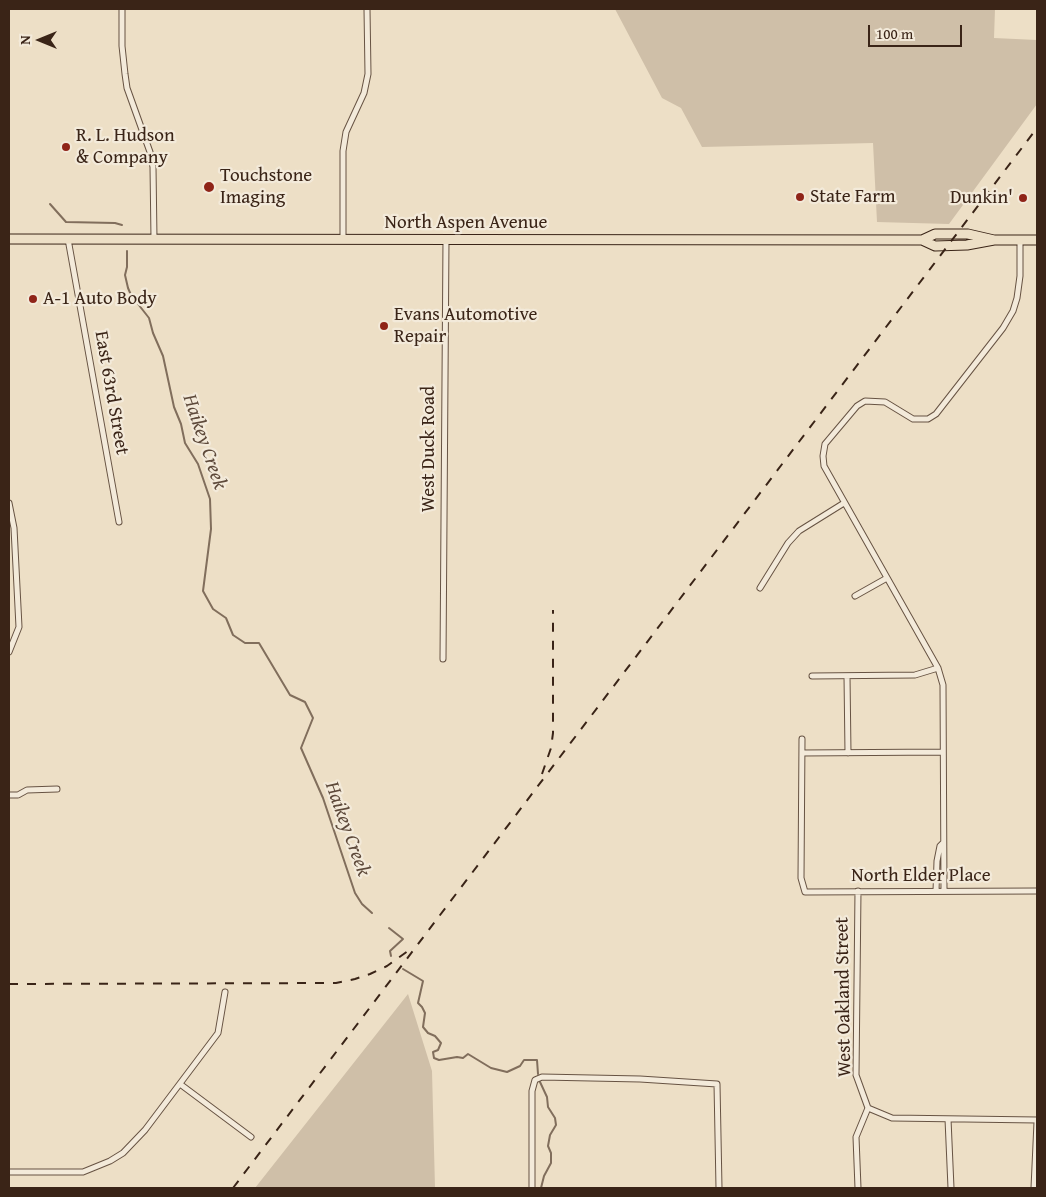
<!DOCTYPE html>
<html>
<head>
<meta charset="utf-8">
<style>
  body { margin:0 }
  #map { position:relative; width:1046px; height:1197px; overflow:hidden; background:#eddfc6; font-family:"Gentium Book Plus",serif }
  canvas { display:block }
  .frame { position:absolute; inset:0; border:10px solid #3a2417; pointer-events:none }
  .north { position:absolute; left:15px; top:15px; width:50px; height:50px; -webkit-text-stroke:4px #f3eada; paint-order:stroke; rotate:270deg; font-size:14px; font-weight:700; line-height:20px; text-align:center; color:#3a2417 }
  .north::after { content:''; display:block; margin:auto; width:18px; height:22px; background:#3a2417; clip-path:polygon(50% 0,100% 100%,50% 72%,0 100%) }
  .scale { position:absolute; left:868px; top:25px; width:94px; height:22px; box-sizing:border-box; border:2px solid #3a2417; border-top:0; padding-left:6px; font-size:15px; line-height:18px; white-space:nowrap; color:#3a2417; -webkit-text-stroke:4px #f3eada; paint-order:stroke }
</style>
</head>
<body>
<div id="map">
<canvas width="1046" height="1197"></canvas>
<div class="frame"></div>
<div class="north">N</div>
<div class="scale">100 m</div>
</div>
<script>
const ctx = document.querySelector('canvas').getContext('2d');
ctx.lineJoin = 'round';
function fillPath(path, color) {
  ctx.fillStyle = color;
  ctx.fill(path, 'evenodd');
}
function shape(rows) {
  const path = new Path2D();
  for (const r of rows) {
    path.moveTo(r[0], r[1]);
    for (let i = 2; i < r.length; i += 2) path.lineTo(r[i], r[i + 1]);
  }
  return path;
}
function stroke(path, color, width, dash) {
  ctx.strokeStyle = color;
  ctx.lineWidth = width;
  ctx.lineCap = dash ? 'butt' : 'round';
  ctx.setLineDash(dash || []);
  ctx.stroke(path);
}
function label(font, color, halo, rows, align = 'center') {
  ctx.font = font + ' "Gentium Book Plus",serif';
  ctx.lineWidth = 4.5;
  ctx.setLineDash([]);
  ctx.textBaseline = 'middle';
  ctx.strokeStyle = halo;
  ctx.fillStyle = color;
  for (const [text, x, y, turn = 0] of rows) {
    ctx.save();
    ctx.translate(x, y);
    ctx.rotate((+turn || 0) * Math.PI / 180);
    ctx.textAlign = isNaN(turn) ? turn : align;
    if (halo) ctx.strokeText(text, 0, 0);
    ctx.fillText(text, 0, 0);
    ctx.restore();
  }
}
const green = shape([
  [615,9,995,9,994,38,1037,40,1037,104,949,224,877,222,873,143,702,147,681,108,662,98],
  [408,994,432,1071,435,1188,255,1188]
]);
const stream = shape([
  [50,204,66,222,115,223,122,225],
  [127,251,127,267,125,275,128,288,131,295,149,318,153,333,163,356,174,407,181,424,185,443,198,464,210,499,211,529,203,591,213,609,226,618,233,635,245,643,259,643,290,695,305,702,313,718,301,748,323,798,355,893,362,904,372,913],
  [389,928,403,939,390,951,391,956],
  [403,969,423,981,418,1003,422,1007,425,1013,423,1027,428,1033,435,1036,441,1043,438,1050,433,1052,434,1058,439,1060,457,1057,463,1058,468,1054,491,1068,507,1072,520,1066,524,1060,537,1060,538,1074],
  [540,1082,547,1097,548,1107,555,1118,556,1125,550,1135,548,1146,551,1153,551,1163,544,1176,541,1188]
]);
const minor = shape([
  [122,9,122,46,125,74,127,88,150,152,153,167,154,239],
  [68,239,119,522],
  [343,239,343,151,346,132,364,93,368,74,367,9],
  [9,503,14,528,19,627,9,652],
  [760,588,788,543,799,531,844,503],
  [855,596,887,578],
  [443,659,446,239],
  [812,676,915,675,938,668],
  [847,676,848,753],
  [802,739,801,878,805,892,1037,891],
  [802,753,943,752],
  [9,795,18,795,27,790,57,789],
  [858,891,856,1075,868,1108,856,1137,858,1188],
  [936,891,937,861,940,846,943,843],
  [944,891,943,685,938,668,824,466,823,456,825,444,857,406,865,401,885,402,913,419,928,419,936,414,1003,328,1013,311,1017,298,1020,276,1020,240],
  [180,1084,251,1137],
  [868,1108,892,1118,1037,1120],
  [948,1119,951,1188],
  [9,1172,83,1172,110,1161,123,1153,145,1130,218,1033,225,992],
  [532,1188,532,1091,535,1080,542,1077,640,1079,717,1084,719,1188],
  [1034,1188,1037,1122]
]);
const primary = shape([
  [9,239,922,240,935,246,967,245,994,240],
  [922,240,935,234,968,234,994,240,1037,240]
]);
const rail = shape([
  [542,774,551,748,553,733,553,610],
  [9,984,336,983,355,979,370,974,387,966,408,951],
  [233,1188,1037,128]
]);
const markers = [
  [66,147,5,"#8f2418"],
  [209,187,6,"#8f2418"],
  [800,197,5,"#8f2418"],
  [1023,198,5,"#8f2418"],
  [33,299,5,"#8f2418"],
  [384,326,5,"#8f2418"]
];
const poiNames = [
  ["R. L. Hudson",76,136],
  ["& Company",76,158],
  ["Touchstone",220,176],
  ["Imaging",220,198],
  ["State Farm",810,197],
  ["Dunkin'",1013,198,"right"],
  ["A-1 Auto Body",43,299],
  ["Evans Automotive",394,315],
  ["Repair",394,337]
];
const streetNames = [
  ["North Aspen Avenue",466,223],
  ["East 63rd Street",111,393,80],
  ["West Duck Road",429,449,-90],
  ["North Elder Place",921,876],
  ["West Oakland Street",844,997,-91]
];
const waterNames = [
  ["Haikey Creek",204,442,71],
  ["Haikey Creek",347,829,70]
];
fillPath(green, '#cfbfa8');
stroke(stream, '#816e5c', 2);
stroke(minor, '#675343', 7);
stroke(primary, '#3a2417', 11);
stroke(minor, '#f3eada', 5);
stroke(primary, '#eddfc6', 9);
stroke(rail, '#3a2417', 2, [9, 9]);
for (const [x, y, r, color] of markers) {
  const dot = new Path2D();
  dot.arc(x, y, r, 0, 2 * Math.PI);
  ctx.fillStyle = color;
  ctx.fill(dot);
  stroke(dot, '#f3eada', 2);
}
label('19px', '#3a2417', '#f3eada', poiNames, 'left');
label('19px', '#3a2417', '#f3eada', streetNames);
label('italic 20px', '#5d493a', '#f3eada', waterNames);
</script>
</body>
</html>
